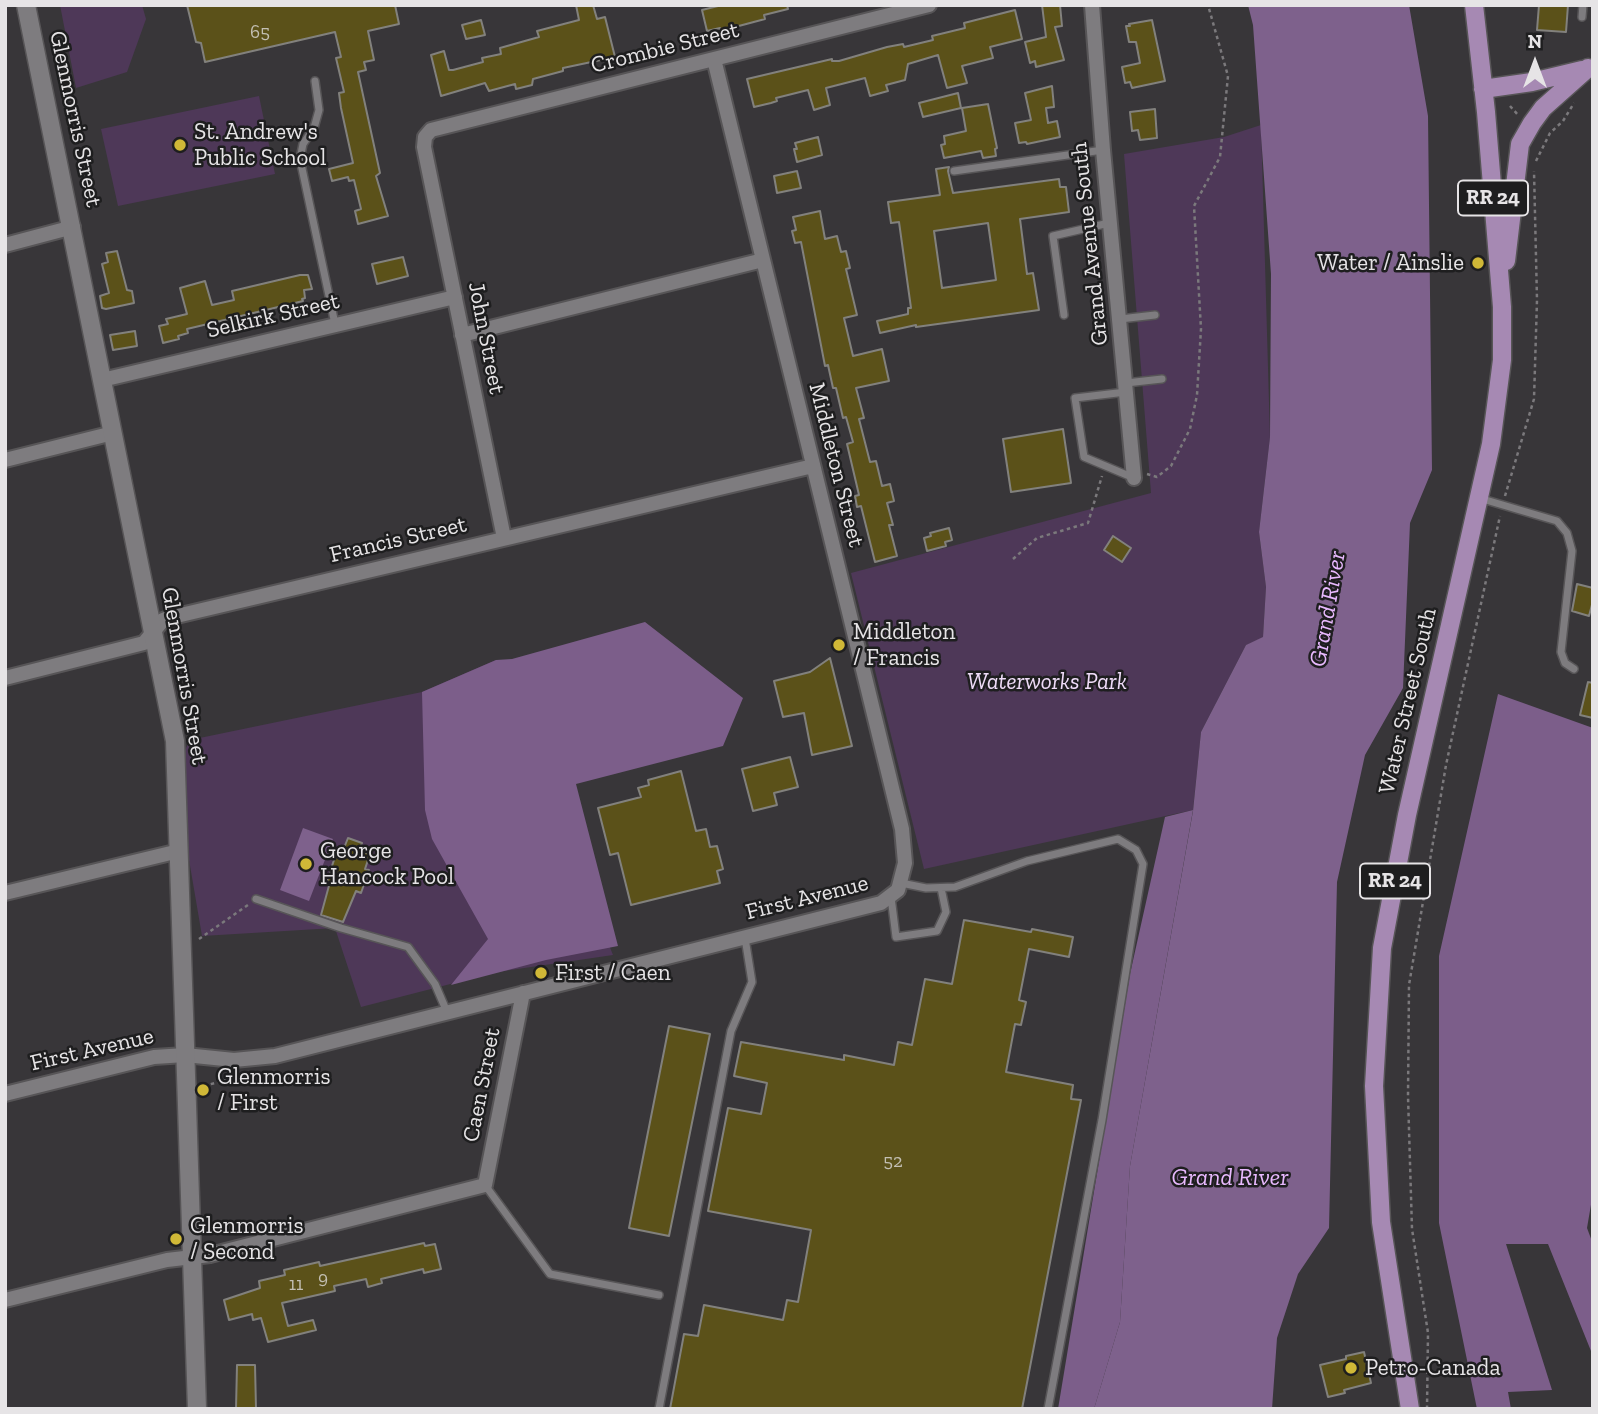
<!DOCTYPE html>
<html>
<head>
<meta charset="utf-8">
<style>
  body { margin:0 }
  #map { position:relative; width:1598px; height:1414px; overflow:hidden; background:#383639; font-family:"Zilla Slab",serif }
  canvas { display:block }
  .frame { position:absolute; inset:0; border:7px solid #e6e4e6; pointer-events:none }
  .north { position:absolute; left:1500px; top:28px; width:70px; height:70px; -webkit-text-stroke:5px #1e1e1f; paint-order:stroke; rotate:0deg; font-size:19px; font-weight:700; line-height:28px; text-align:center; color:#e6e4e6 }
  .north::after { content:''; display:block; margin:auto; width:24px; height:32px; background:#e6e4e6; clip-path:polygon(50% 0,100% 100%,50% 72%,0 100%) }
</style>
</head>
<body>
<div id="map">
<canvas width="1598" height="1414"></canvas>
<div class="frame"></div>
<div class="north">N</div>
</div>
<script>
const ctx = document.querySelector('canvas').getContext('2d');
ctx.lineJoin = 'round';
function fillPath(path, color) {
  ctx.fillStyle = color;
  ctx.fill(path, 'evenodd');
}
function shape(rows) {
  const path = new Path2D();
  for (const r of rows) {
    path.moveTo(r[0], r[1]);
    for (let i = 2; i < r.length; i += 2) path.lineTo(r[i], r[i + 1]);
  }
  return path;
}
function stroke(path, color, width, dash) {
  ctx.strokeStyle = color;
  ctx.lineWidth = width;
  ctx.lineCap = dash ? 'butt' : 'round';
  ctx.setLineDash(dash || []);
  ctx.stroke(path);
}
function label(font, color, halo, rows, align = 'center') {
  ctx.font = font + ' "Zilla Slab",serif';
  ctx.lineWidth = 5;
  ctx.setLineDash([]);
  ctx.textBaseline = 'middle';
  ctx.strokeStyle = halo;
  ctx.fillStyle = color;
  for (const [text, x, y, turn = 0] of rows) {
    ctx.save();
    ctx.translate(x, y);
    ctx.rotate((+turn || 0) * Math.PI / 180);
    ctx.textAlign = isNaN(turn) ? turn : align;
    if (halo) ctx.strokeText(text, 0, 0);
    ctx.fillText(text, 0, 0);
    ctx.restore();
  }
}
const green = shape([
  [60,5,142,5,146,19,127,72,76,88],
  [259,96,275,174,118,206,101,129],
  [1261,125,1270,437,1259,532,1266,587,1263,638,1246,645,1201,732,1193,810,924,869,851,573,1151,493,1124,154,1224,137],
  [496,660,613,955,497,972,361,1007,335,928,202,936,187,848,182,756,190,740,422,692]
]);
const forest = shape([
  [645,622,743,698,723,746,576,784,618,946,546,960,451,985,488,939,432,839,425,810,422,692,496,660,512,659],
  [1498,694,1593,728,1593,1193,1587,1228,1593,1244,1593,1356,1548,1244,1506,1244,1552,1390,1508,1392,1511,1409,1477,1409,1439,1223,1439,956],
  [1193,810,1130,1166,1120,1322,1094,1409,1058,1409,1130,974,1165,817]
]);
const water = shape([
  [1248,5,1409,5,1428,116,1432,470,1410,523,1403,688,1365,755,1337,882,1329,1228,1298,1274,1277,1338,1272,1409,1094,1409,1120,1322,1130,1166,1193,811,1201,732,1246,645,1263,637,1266,587,1259,532,1270,437,1271,274,1253,25],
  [303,828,333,839,309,901,280,890]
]);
const building = shape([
  [187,5,395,5,399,24,368,31,374,60,364,62,366,70,358,72,380,173,376,176,388,216,358,224,355,211,361,209,354,180,349,181,348,177,332,181,329,169,353,163,341,108,339,93,344,92,336,58,341,57,335,32,205,62,201,43,196,42,187,5],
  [576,5,593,5,597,19,605,17,615,57,563,68,563,71,533,79,532,85,516,89,515,84,489,91,485,83,441,96,431,55,444,51,449,70,453,70,483,62,482,58,501,54,500,48,539,37,537,31,579,20,576,5],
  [722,5,787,5,788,9,764,15,765,19,720,31,720,28,707,31,702,10,722,5],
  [1042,5,1060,5,1062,26,1055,27,1064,60,1036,67,1035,61,1030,63,1025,42,1046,37,1042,5],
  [1539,5,1568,5,1566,32,1537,30,1539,5],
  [1015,10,1022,39,990,47,993,58,962,66,967,83,947,88,938,55,908,64,905,80,886,85,888,91,870,96,865,78,826,88,830,105,814,110,808,90,776,98,777,101,771,103,754,107,747,79,832,59,832,61,839,61,887,47,903,44,904,47,933,40,932,36,965,28,964,23,1015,10],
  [481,20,485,35,466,39,462,25,481,20],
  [1152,20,1165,81,1132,88,1130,82,1125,83,1122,67,1140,63,1136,42,1129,42,1126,26,1130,26,1129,24,1152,20],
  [1052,86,1054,107,1046,108,1048,123,1057,121,1060,137,1027,144,1026,142,1019,143,1015,123,1031,120,1025,93,1052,86],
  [958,93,961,108,923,117,919,103,958,93],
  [988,104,997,148,995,149,996,156,983,158,981,151,944,158,941,145,945,144,944,136,966,131,962,108,988,104],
  [1155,109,1157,138,1140,140,1138,130,1132,131,1130,112,1155,109],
  [818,137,822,155,797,162,794,149,797,149,795,143,818,137],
  [949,167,948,171,953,193,1059,179,1060,187,1066,187,1069,212,1020,219,1027,274,1033,273,1039,310,916,327,916,325,880,333,877,321,908,314,908,308,911,308,899,222,891,223,888,202,940,195,936,169,949,167],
  [988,223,996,280,942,288,934,231,988,223],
  [797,171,801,188,777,193,774,176,797,171],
  [820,211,825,239,837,236,841,252,846,251,850,268,846,269,857,315,844,318,853,356,882,349,889,381,856,388,864,418,859,419,870,462,876,461,882,486,890,484,894,501,887,503,893,525,889,525,897,556,875,562,861,506,857,507,855,496,859,495,847,444,853,442,846,417,843,418,836,388,833,388,828,365,825,366,801,242,795,243,792,231,796,230,793,217,820,211],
  [117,251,127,290,132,291,134,303,106,309,102,308,100,296,109,293,102,264,108,262,106,253,117,251],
  [403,257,408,276,377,284,372,264,403,257],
  [300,275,308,275,312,289,304,290,305,298,302,299,303,301,187,329,188,333,178,336,179,339,163,343,159,326,168,324,166,319,187,314,180,288,205,281,212,305,234,300,232,291,300,275],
  [135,331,137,346,113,350,110,335,135,331],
  [1063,429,1071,483,1011,492,1003,439,1063,429],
  [949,528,952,540,945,542,946,546,927,551,924,538,931,536,930,533,949,528],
  [1113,536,1131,548,1122,562,1104,550,1113,536],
  [1577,584,1593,588,1593,601,1589,616,1572,611,1577,584],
  [830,658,852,746,812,755,804,713,783,717,774,681,810,672,830,658],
  [1588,682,1593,683,1593,718,1580,715,1588,682],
  [790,757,798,787,774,793,777,805,753,811,742,769,790,757],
  [681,771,696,831,706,829,710,847,717,846,723,869,717,871,720,883,631,905,618,853,610,855,598,808,641,797,638,788,649,785,648,780,681,771],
  [348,838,362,843,359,850,370,854,365,869,369,870,361,893,356,891,343,922,321,915,330,882,327,881,335,857,340,858,348,838],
  [964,920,1031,932,1032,929,1073,937,1069,957,1029,949,1019,1000,1026,1002,1021,1025,1015,1024,1006,1072,1073,1085,1071,1099,1081,1100,1022,1409,670,1409,684,1334,698,1336,704,1305,783,1320,787,1300,798,1302,811,1230,708,1211,728,1108,761,1114,767,1083,734,1076,741,1042,844,1060,844,1055,894,1065,898,1042,912,1045,925,979,952,984,964,920],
  [669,1026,710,1034,669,1236,629,1228,669,1026],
  [424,1243,425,1246,435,1244,441,1269,424,1273,423,1269,381,1279,382,1283,368,1287,366,1279,334,1286,335,1291,282,1303,288,1326,313,1320,316,1330,268,1342,261,1318,253,1320,252,1314,229,1320,224,1300,260,1288,259,1281,285,1275,284,1270,319,1262,320,1266,424,1243],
  [1364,1352,1371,1383,1344,1390,1345,1393,1328,1397,1320,1365,1346,1359,1346,1356,1364,1352],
  [237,1365,255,1365,256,1409,236,1409,237,1365]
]);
const path = shape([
  [1510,106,1519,116],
  [1536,161,1550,133,1563,121,1574,103],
  [1147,474,1157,477,1171,466,1190,429,1197,395,1201,329,1194,206,1220,157,1228,76,1208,5],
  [1505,496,1534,399,1537,300,1534,171],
  [1013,559,1037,538,1088,523,1102,476],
  [199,939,248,905],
  [204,1086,248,1074],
  [1427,1409,1428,1333,1412,1229,1408,1096,1409,985,1446,765,1500,516]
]);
const service = shape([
  [1582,17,1583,5],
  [315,81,319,110,314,128,303,144,300,159,335,324],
  [954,171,1103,150],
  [1064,315,1053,236,1109,223],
  [1120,319,1155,315],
  [1126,383,1162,379],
  [1126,392,1075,398,1084,457,1134,478],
  [1479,498,1557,521,1567,533,1572,551,1561,652,1565,663,1574,669],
  [901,883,926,888,955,887,1027,861,1118,839,1136,850,1143,864,1102,1120,1048,1409],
  [891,897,896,937,937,931,946,912,941,888],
  [256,899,341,928,408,947,435,984,447,1012],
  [485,1185,550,1274,659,1295],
  [659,1409,731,1031,752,982,745,938]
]);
const minor = shape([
  [1092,5,1103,150,1134,478],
  [5,245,73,227],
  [462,335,763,260],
  [102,380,455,297],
  [5,460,113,433],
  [504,538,424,147,425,137,431,130,929,5],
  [5,678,144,643,163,620,168,618,813,466],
  [5,893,179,851],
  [5,1094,154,1057,185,1055,234,1060,275,1056,881,903,898,890,905,863,902,829,714,59],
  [5,1300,167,1260,210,1255,485,1185,523,993]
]);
const tertiary = shape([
  [26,5,175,741,197,1409]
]);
const primary = shape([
  [1483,89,1532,82,1582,70],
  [1506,261,1520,144,1532,123,1543,108,1588,68],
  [1410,1409,1381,1222,1374,1086,1382,948,1407,815,1491,444,1502,360,1502,307,1486,112,1474,5]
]);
const markers = [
  [180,145,7,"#d0b837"],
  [1478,263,7,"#d0b837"],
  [839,645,7,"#d0b837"],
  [306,864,7,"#d0b837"],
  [541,973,7,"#d0b837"],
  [203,1090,7,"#d0b837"],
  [176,1239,7,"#d0b837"],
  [1351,1368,7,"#d0b837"]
];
const numberNames = [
  ["65",260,33],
  ["52",893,1162],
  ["9",323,1279],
  ["11",296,1285]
];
const shields = [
  [1493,198,70],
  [1395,881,70]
];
const shieldNames = [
  ["RR 24",1493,198],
  ["RR 24",1395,881]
];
const streetNames = [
  ["Crombie Street",665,48,-14],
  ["Glenmorris Street",75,119,78],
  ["Grand Avenue South",1090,244,-96],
  ["Selkirk Street",273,316,-13],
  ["John Street",486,338,79],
  ["Middleton Street",836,465,76],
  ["Francis Street",398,540,-13],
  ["Glenmorris Street",184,676,80],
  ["Water Street South",1408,701,-77],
  ["First Avenue",807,898,-14],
  ["First Avenue",92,1050,-13],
  ["Caen Street",482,1085,-79]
];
const poiNames = [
  ["St. Andrew's",194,132],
  ["Public School",194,158],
  ["Water / Ainslie",1464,263,"right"],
  ["Middleton",853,632],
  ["/ Francis",853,658],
  ["George",320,851],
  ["Hancock Pool",320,877],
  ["First / Caen",555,973],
  ["Glenmorris",217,1077],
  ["/ First",217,1103],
  ["Glenmorris",190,1226],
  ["/ Second",190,1252],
  ["Petro-Canada",1365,1368]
];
const parkNames = [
  ["Waterworks Park",1047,682]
];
const waterNames = [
  ["Grand River",1328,609,-80],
  ["Grand River",1230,1178]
];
fillPath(green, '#4e3858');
fillPath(forest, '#7c5e8a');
fillPath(water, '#7e618c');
fillPath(building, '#5b5119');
stroke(building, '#82817d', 2);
stroke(service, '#575557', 10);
stroke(minor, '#575557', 18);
stroke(tertiary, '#575557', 21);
stroke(primary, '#575557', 21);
stroke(path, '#7b797c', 2.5, [3.5, 3.5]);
stroke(service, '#7e7c7f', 7);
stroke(minor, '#7e7c7f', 14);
stroke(tertiary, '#7e7c7f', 18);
stroke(primary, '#a689b3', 18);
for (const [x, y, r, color] of markers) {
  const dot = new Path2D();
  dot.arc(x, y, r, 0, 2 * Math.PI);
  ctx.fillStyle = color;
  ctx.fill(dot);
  stroke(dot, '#1e1e1f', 2.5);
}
label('19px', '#c3bfb3', null, numberNames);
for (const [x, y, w] of shields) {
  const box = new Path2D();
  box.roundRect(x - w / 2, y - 17.5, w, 35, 5);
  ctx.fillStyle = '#1e1e1f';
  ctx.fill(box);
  stroke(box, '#e6e4e6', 2);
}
label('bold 21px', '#e6e4e6', null, shieldNames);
label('23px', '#e6e4e6', '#1e1e1f', streetNames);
label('23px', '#e6e4e6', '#1e1e1f', poiNames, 'left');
label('italic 23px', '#efdcf8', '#1e1e1f', parkNames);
label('italic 24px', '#e8b9fe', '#1e1e1f', waterNames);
</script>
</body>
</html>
